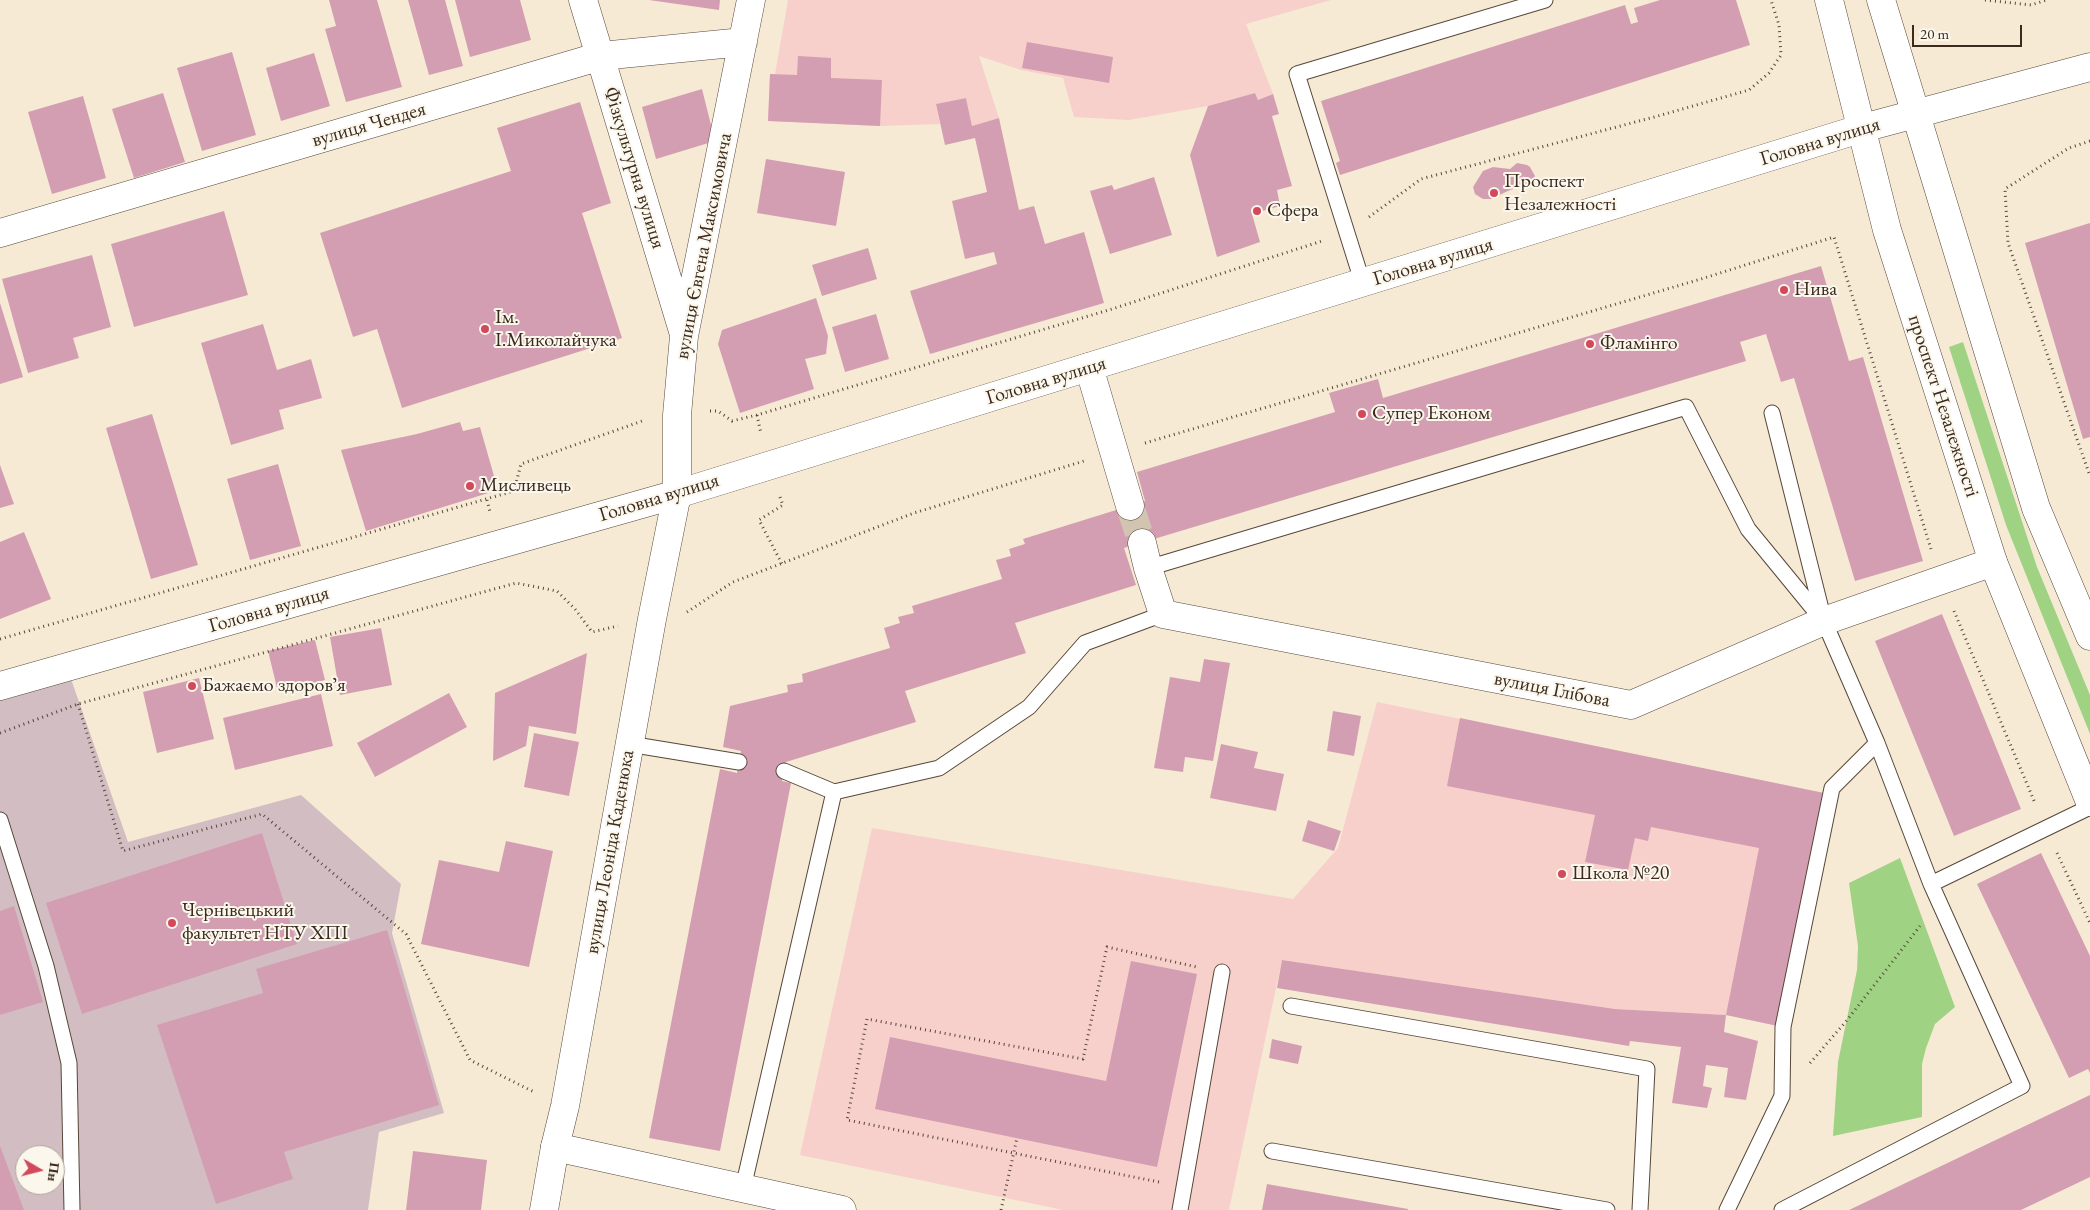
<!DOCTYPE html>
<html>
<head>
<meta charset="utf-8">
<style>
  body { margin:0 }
  #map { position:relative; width:2090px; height:1210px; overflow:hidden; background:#f6ead5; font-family:"EB Garamond",serif }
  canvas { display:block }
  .north { position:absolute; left:15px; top:1145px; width:50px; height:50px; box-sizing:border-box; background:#fbf7ec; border:1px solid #aea59a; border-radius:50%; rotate:98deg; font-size:14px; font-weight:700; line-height:20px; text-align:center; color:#3b2a1e }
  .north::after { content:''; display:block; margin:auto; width:18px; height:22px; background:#d1495b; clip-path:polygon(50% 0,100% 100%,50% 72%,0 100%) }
  .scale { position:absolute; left:1912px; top:25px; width:110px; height:22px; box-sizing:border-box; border:2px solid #3b2a1e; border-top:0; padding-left:6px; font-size:15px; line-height:18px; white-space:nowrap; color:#3b2a1e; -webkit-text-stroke:4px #fbf7ec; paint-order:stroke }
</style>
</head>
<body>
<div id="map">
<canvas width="2090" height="1210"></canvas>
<div class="north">Пн</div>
<div class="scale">20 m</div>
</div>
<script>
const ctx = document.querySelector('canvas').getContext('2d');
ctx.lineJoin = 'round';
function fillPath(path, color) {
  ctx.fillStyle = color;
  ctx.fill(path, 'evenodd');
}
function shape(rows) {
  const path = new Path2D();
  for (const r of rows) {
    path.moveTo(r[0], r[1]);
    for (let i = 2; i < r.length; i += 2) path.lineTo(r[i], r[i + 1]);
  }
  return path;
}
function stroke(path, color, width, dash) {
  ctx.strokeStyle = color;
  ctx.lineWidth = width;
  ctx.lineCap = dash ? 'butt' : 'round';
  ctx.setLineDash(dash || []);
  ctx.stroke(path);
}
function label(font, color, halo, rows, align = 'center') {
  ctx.font = font + ' "EB Garamond",serif';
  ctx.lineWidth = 4;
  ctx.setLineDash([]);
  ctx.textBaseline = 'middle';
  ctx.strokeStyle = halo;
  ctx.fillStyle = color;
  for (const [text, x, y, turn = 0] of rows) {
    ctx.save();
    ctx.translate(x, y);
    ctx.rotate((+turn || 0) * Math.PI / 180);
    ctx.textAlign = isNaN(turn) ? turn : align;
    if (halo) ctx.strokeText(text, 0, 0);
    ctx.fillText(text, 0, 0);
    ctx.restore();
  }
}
const built = shape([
  [788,0,1331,0,1246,24,1273,94,1258,100,1255,93,1208,106,1129,120,1074,117,1063,78,1021,70,979,56,999,118,972,126,966,98,936,104,940,124,880,126,768,121,770,74,775,74],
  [1377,702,1824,793,1778,1026,1726,1015,1615,1009,1282,960,1229,1210,1063,1210,800,1155,872,828,1293,899,1338,848]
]);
const industrial = shape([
  [71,679,128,842,301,795,401,884,392,933,444,1113,379,1132,368,1210,0,1210,0,699],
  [25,1155,55,1155,55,1185,25,1185]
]);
const green = shape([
  [1963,342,2037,567,2090,695,2090,734,2006,525,1949,347],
  [1900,858,1955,1007,1935,1024,1926,1048,1922,1064,1922,1117,1833,1136,1838,1062,1857,970,1858,946,1849,883]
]);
const building = shape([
  [329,0,377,0,402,87,346,102,325,29,336,26],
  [408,0,445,0,463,66,429,75],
  [455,0,520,0,531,40,470,57],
  [649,0,720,0,719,10],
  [1660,0,1736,0,1750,45,1340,175,1336,163,1340,161,1321,101,1625,5,1631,24,1638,22,1634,8],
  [1027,42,1113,57,1109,83,1022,68],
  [232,52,256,135,202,151,177,68],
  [314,53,330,106,281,121,266,68],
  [798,56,831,58,831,78,882,80,880,126,768,121,770,74,797,75],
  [702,89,715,141,656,159,642,107],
  [163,93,185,162,134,178,112,109],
  [1255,93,1258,100,1273,94,1279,114,1272,116,1292,186,1277,190,1280,206,1252,214,1260,242,1217,257,1190,155,1208,106],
  [83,96,106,178,52,194,28,112],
  [966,98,972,126,999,118,1019,210,1034,206,1045,244,1084,232,1104,303,930,354,910,291,997,264,994,252,965,259,952,201,987,192,975,138,945,145,936,104],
  [580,102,611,203,582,213,622,338,402,408,377,329,353,337,320,233,511,171,497,128],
  [766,159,845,172,836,226,757,213],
  [1517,163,1527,165,1530,167,1535,176,1532,183,1510,190,1491,199,1483,199,1475,194,1473,187,1483,171,1493,167,1510,169],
  [1154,177,1172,235,1110,254,1090,191,1112,185,1114,190],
  [224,211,248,295,134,327,111,244],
  [2090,223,2090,437,2083,439,2025,243],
  [868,248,877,279,822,296,812,265],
  [92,255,111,327,73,338,79,358,28,373,2,279],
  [1821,266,1849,361,1863,357,1923,561,1855,581,1794,378,1781,382,1766,334,1740,342,1746,361,1124,548,1136,585,1015,623,1026,653,905,691,916,722,786,762,782,781,791,783,720,1151,649,1138,720,769,737,773,741,751,723,747,730,706,788,692,787,685,803,682,802,674,890,648,884,628,900,623,898,617,914,613,912,606,1002,579,996,560,1011,556,1009,549,1025,544,1023,539,1145,501,1137,472,1335,412,1329,393,1378,379,1383,398],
  [816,298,828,336,826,354,805,359,814,389,740,413,718,344,722,330],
  [0,303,23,377,0,384],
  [876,314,889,359,845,372,832,327],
  [263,324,277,370,311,359,322,398,279,410,284,429,231,445,201,343],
  [152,414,198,565,151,579,106,428],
  [460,422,463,431,480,427,498,490,366,531,341,450,417,434],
  [278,464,301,546,250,560,227,479],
  [0,465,14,504,0,508],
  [24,532,51,599,0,619,0,542],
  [1942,614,2021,809,1954,836,1875,641],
  [381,628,392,685,340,695,330,637],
  [315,640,325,680,278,692,268,651],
  [587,653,576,734,529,726,526,746,493,761,495,693],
  [1204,659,1230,663,1213,761,1185,757,1183,772,1154,768,1170,677,1200,682],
  [199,678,214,739,157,753,143,692],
  [449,693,467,727,375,777,357,743],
  [321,694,333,746,235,770,223,718],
  [1333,711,1361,716,1354,756,1327,751],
  [1460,718,1824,793,1778,1026,1726,1015,1759,848,1651,827,1648,841,1635,838,1628,870,1585,862,1595,815,1447,786],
  [534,733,579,742,569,796,524,787],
  [1221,744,1258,752,1254,768,1284,774,1276,811,1210,798],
  [1308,820,1341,831,1334,851,1302,841],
  [262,833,297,944,82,1014,46,903],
  [506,841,553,851,529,967,421,944,439,860,499,872],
  [2041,853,2090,956,2090,1073,2088,1069,2069,1078,1977,884],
  [14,906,43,1002,0,1015,0,911],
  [387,930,439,1105,284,1152,293,1179,216,1204,157,1025,263,993,256,969],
  [1282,960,1615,1009,1726,1015,1724,1032,1758,1041,1746,1100,1724,1097,1728,1068,1706,1065,1703,1086,1712,1088,1707,1108,1672,1103,1681,1047,1630,1041,1629,1046,1277,988],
  [1131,961,1197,974,1157,1167,875,1109,890,1037,1106,1081],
  [1272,1039,1302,1046,1298,1064,1269,1058],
  [2090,1095,2090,1177,2021,1210,1849,1210],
  [0,1146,24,1210,0,1210],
  [413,1151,487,1160,481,1210,406,1210],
  [1267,1184,1408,1209,1408,1210,1262,1210]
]);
const streetTunnel = shape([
  [1130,506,1142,543]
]);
const path = shape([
  [1985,0,2031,5,2047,0],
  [2090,141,2069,148,2005,189,2008,243,2090,476],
  [1369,217,1421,179,1658,116,1749,90,1769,73,1781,55,1779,25,1771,0],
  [710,411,718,411,732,421,757,415,1112,309,1322,241],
  [757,415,761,434],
  [1145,443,1701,279,1834,237,1931,549],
  [780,497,783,505,759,520,782,564],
  [487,500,490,512],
  [1954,611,2035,803],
  [687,612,733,582,914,513,1084,461],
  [0,639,514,491,521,464,645,420],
  [78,704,123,851,262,814,406,934,470,1060,534,1092],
  [0,733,78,704,516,583,557,591,575,609,592,632,618,626],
  [2057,853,2090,923],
  [1810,1063,1848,1019,1920,926],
  [1159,1182,847,1120,867,1019,1083,1059,1107,947,1197,967],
  [1001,1210,1017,1138]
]);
const lane = shape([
  [1363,284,1297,74,1545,0],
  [1772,413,1824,621,1877,743,1931,884,2022,1086,1782,1210],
  [1148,568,1686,407,1748,529,1821,618],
  [629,744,739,762],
  [784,771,834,792],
  [0,820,46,966,69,1063,72,1210],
  [1931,884,2090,807],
  [1291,1006,1647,1069,1640,1210],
  [1272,1151,1607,1210],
  [743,1188,834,792,939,768,1029,707,1085,643,1163,614],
  [1180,1210,1222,972],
  [1727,1210,1782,1096,1783,1027,1832,788,1877,743]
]);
const street = shape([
  [583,0,683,331],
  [0,233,601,56,743,42],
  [1089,367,1130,506],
  [677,494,677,415,684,336,751,0],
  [1142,543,1148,568,1163,614,1631,705,1824,621,1993,562],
  [555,1147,842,1210]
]);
const secondary = shape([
  [1829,0,1887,230,1993,562,2090,802],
  [1881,0,2036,508,2090,636],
  [544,1210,555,1147,565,1106,652,619,677,494]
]);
const primary = shape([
  [0,686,677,494,1863,128,2090,67]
]);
const markers = [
  [1494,193,5,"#d1495b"],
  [1257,211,5,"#d1495b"],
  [1784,290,5,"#d1495b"],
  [485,329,5,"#d1495b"],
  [1590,344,5,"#d1495b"],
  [1362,414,5,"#d1495b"],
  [470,486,5,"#d1495b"],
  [192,686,5,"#d1495b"],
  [1562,874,5,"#d1495b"],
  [172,923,5,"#d1495b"]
];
const streetNames = [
  ["вулиця Чендея",369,125,-16],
  ["Головна вулиця",1820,142,-17],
  ["Фізкультурна вулиця",634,168,73],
  ["вулиця Євгена Максимовича",704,246,-79],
  ["Головна вулиця",1433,262,-17],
  ["Головна вулиця",1046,381,-17],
  ["проспект Незалежності",1943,406,72],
  ["Головна вулиця",659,498,-17],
  ["Головна вулиця",269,610,-16],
  ["вулиця Глібова",1552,690,11],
  ["вулиця Леоніда Каденюка",610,852,-80]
];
const poiNames = [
  ["Проспект",1504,182],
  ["Незалежності",1504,205],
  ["Сфера",1267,211],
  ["Нива",1794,290],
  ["Ім.",495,318],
  ["І.Миколайчука",495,341],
  ["Фламінго",1600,344],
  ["Супер Економ",1372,414],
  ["Мисливець",480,486],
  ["Бажаємо здоровʼя",202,686],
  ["Школа №20",1572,874],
  ["Чернівецький",182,911],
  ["факультет НТУ ХПІ",182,934]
];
fillPath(built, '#f7d0cb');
fillPath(industrial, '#d2bec2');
fillPath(green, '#9fd383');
fillPath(building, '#d49eb2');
stroke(streetTunnel, '#d1c4b0', 28, [28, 14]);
stroke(lane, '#574739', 17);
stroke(street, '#574739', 29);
stroke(secondary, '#574739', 29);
stroke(primary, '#574739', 29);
stroke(path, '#574739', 3, [1, 4]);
stroke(lane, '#fff', 15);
stroke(street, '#fff', 28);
stroke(secondary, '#fff', 28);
stroke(primary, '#fff', 28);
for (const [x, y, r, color] of markers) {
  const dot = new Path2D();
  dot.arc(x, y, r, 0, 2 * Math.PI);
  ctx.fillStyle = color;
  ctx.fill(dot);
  stroke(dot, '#fbf7ec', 2);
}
label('20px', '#3b2a1e', '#fbf7ec', streetNames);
label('20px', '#3b2a1e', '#fbf7ec', poiNames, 'left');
</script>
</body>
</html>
